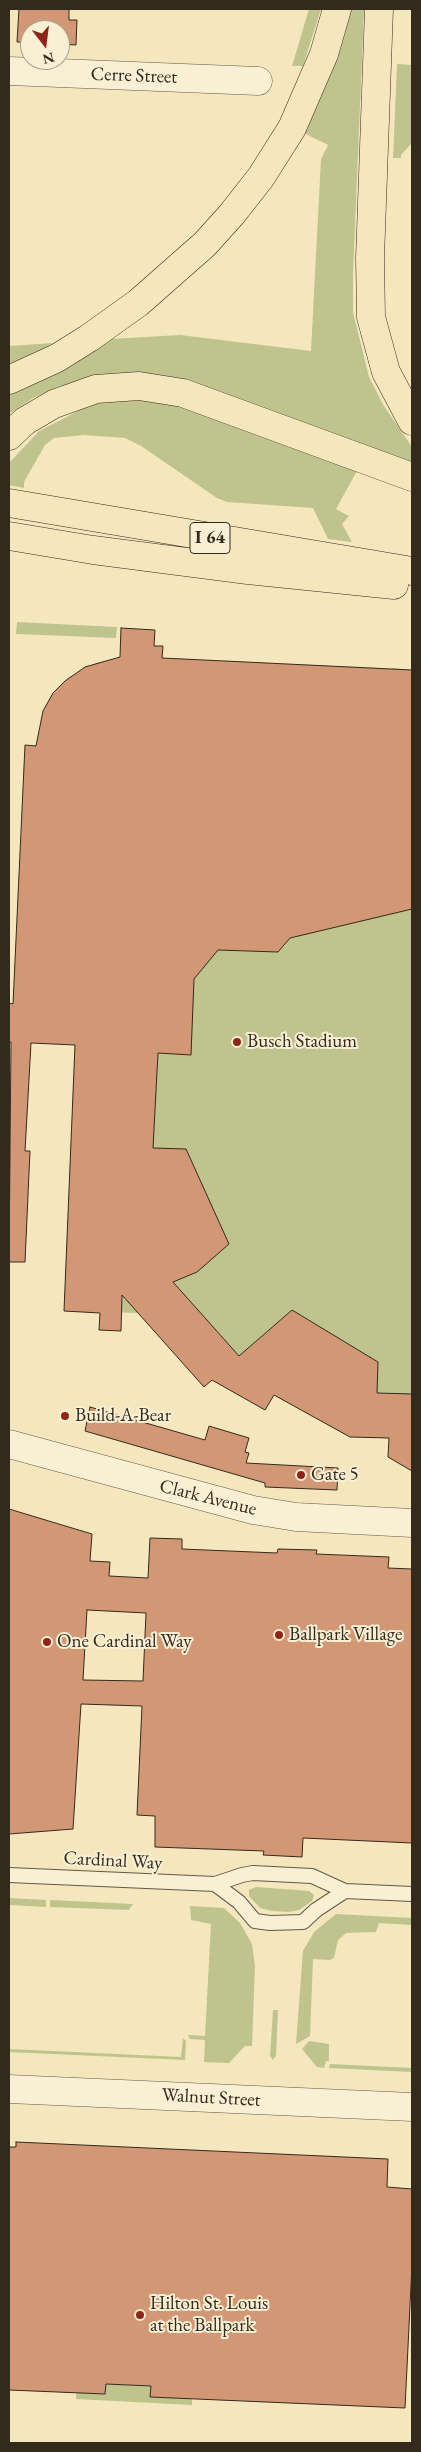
<!DOCTYPE html>
<html>
<head>
<meta charset="utf-8">
<style>
  body { margin:0 }
  #map { position:relative; width:421px; height:2452px; overflow:hidden; background:#f5e7bd; font-family:"EB Garamond",serif }
  canvas { display:block }
  .frame { position:absolute; inset:0; border:10px solid #34291d; pointer-events:none }
  .north { position:absolute; left:20px; top:20px; width:50px; height:50px; box-sizing:border-box; background:#f8efd4; border:1px solid #aaa08b; border-radius:50%; rotate:165deg; font-size:14px; font-weight:700; line-height:20px; text-align:center; color:#34291d }
  .north::after { content:''; display:block; margin:auto; width:18px; height:22px; background:#8f2418; clip-path:polygon(50% 0,100% 100%,50% 72%,0 100%) }
</style>
</head>
<body>
<div id="map">
<canvas width="421" height="2452"></canvas>
<div class="frame"></div>
<div class="north">N</div>
</div>
<script>
const ctx = document.querySelector('canvas').getContext('2d');
ctx.lineJoin = 'round';
function fillPath(path, color) {
  ctx.fillStyle = color;
  ctx.fill(path, 'evenodd');
}
function shape(rows) {
  const path = new Path2D();
  for (const r of rows) {
    path.moveTo(r[0], r[1]);
    for (let i = 2; i < r.length; i += 2) path.lineTo(r[i], r[i + 1]);
  }
  return path;
}
function stroke(path, color, width, dash) {
  ctx.strokeStyle = color;
  ctx.lineWidth = width;
  ctx.lineCap = dash ? 'butt' : 'round';
  ctx.setLineDash(dash || []);
  ctx.stroke(path);
}
function label(font, color, halo, rows, align = 'center') {
  ctx.font = font + ' "EB Garamond",serif';
  ctx.lineWidth = 4;
  ctx.setLineDash([]);
  ctx.textBaseline = 'middle';
  ctx.strokeStyle = halo;
  ctx.fillStyle = color;
  for (const [text, x, y, turn = 0] of rows) {
    ctx.save();
    ctx.translate(x, y);
    ctx.rotate((+turn || 0) * Math.PI / 180);
    ctx.textAlign = isNaN(turn) ? turn : align;
    if (halo) ctx.strokeText(text, 0, 0);
    ctx.fillText(text, 0, 0);
    ctx.restore();
  }
}
const green = shape([
  [309,9,321,9,303,66,292,66],
  [351,9,364,9,353,274,353,312,369,377,384,406,412,447,412,466,148,374,119,373,57,387,33,398,9,414,9,395,58,372,110,339,180,335,311,351,321,159,328,145,304,133,325,87],
  [397,64,412,65,412,143,401,155,401,158,393,158],
  [53,343,33,355,9,365,9,346],
  [141,398,165,402,212,417,357,471,336,509,349,516,342,524,352,542,328,539,313,508,227,502,217,498,141,446,125,438,84,435,54,438,45,445,24,482,24,488,9,485,9,463,39,431,92,404,117,399],
  [17,622,117,627,116,638,16,634],
  [125,657,176,664,177,659,379,668,379,673,392,674,392,668,412,670,412,1439,350,1437,274,1395,265,1410,228,1389,138,1313,64,1311,75,1042,9,1042,9,1003,19,1004,29,780,23,780,25,745,37,745,43,711,53,693,69,677,96,663],
  [256,1887,309,1891,314,1895,312,1901,299,1910,289,1912,272,1911,260,1908,249,1896,249,1890],
  [9,1898,46,1900,46,1907,9,1905],
  [50,1900,133,1904,129,1910,50,1907],
  [190,1906,224,1908,240,1923,252,1944,255,1966,252,2046,245,2046,229,2063,204,2062,205,2040,190,2039,188,2035,205,2036,211,1924,191,1920],
  [336,1914,412,1918,412,1925,379,1923,376,1932,346,1933,338,1940,334,1958,329,1960,313,1959,310,2036,296,2044,303,1951,314,1932],
  [273,2010,278,2010,276,2056,273,2060,270,2056],
  [183,2038,186,2041,185,2060,9,2052,9,2049,181,2057],
  [309,2041,329,2044,329,2061,326,2061,324,2068,317,2067,302,2049],
  [330,2064,412,2068,412,2072,329,2068],
  [77,2383,151,2386,150,2397,192,2399,192,2405,76,2399]
]);
const building = shape([
  [19,9,69,9,69,20,77,20,76,45,60,44,60,30,30,30,30,42,17,42,19,9],
  [121,628,155,630,154,646,163,646,162,658,412,670,412,909,290,938,278,952,218,950,194,979,191,1055,158,1053,153,1148,186,1149,229,1244,197,1272,173,1282,239,1356,292,1310,378,1362,377,1393,412,1394,412,1471,388,1457,389,1438,350,1437,274,1395,265,1410,212,1380,204,1387,122,1295,121,1331,99,1330,100,1313,64,1311,75,1045,31,1043,25,1151,30,1151,25,1262,9,1262,11,1042,9,1042,9,1003,13,1004,25,745,36,746,43,711,53,693,65,681,85,667,120,657,121,628],
  [90,1407,205,1440,209,1426,249,1438,245,1452,249,1453,246,1463,338,1468,337,1490,265,1487,265,1483,85,1431,90,1407],
  [9,1509,92,1534,90,1561,110,1562,109,1576,148,1578,150,1538,182,1539,182,1549,277,1553,278,1549,317,1550,316,1554,389,1557,388,1568,412,1569,412,1843,303,1838,302,1857,263,1855,264,1851,155,1847,155,1816,137,1815,142,1706,81,1704,73,1829,9,1834,9,1509],
  [87,1610,146,1613,143,1681,83,1680,87,1610],
  [16,2142,388,2159,387,2187,412,2189,412,2265,405,2408,150,2397,151,2386,106,2384,105,2394,9,2390,9,2147,16,2147,16,2142]
]);
const service = shape([
  [9,1875,215,1884,242,1875,253,1873,312,1876,345,1891,412,1894],
  [215,1884,239,1902,255,1921,270,1923,303,1922,316,1910,345,1891]
]);
const minor = shape([
  [9,71,258,81],
  [9,1444,253,1510,296,1517,412,1523]
]);
const tertiary = shape([
  [9,2089,412,2107]
]);
const motorway = shape([
  [379,9,370,258,371,317,386,372,412,421],
  [9,380,57,358,89,338,138,303,205,244,232,214,261,177,292,128,324,54,337,9],
  [9,436,25,421,54,404,96,389,139,386,183,393,412,477],
  [9,503,412,571],
  [9,536,93,550,248,570,394,585]
]);
const markers = [
  [237,1042,5,"#8f2418"],
  [65,1416,5,"#8f2418"],
  [301,1475,5,"#8f2418"],
  [279,1635,5,"#8f2418"],
  [47,1642,5,"#8f2418"],
  [140,2315,5,"#8f2418"]
];
const shields = [
  [210,538,40]
];
const shieldNames = [
  ["I 64",210,538]
];
const streetNames = [
  ["Cerre Street",134,76,2],
  ["Clark Avenue",208,1498,14],
  ["Cardinal Way",113,1861,3],
  ["Walnut Street",211,2098,3]
];
const poiNames = [
  ["Busch Stadium",247,1042],
  ["Build-A-Bear",75,1416],
  ["Gate 5",311,1475],
  ["Ballpark Village",289,1635],
  ["One Cardinal Way",57,1642],
  ["Hilton St. Louis",150,2304],
  ["at the Ballpark",150,2326]
];
fillPath(green, '#bfc48e');
fillPath(building, '#d29875');
stroke(building, '#34291d', 1);
stroke(service, '#645845', 16);
stroke(minor, '#645845', 29);
stroke(tertiary, '#645845', 29);
stroke(motorway, '#34291d', 29);
stroke(service, '#f8efd4', 14);
stroke(minor, '#f8efd4', 28);
stroke(tertiary, '#f8efd4', 28);
stroke(motorway, '#f5e7bd', 28);
for (const [x, y, r, color] of markers) {
  const dot = new Path2D();
  dot.arc(x, y, r, 0, 2 * Math.PI);
  ctx.fillStyle = color;
  ctx.fill(dot);
  stroke(dot, '#f8efd4', 2);
}
for (const [x, y, w] of shields) {
  const box = new Path2D();
  box.roundRect(x - w / 2, y - 15.5, w, 31, 4);
  ctx.fillStyle = '#f8efd4';
  ctx.fill(box);
  stroke(box, '#34291d', 1);
}
label('bold 18px', '#34291d', null, shieldNames);
label('19px', '#34291d', '#f8efd4', streetNames);
label('19px', '#34291d', '#f8efd4', poiNames, 'left');
</script>
</body>
</html>
